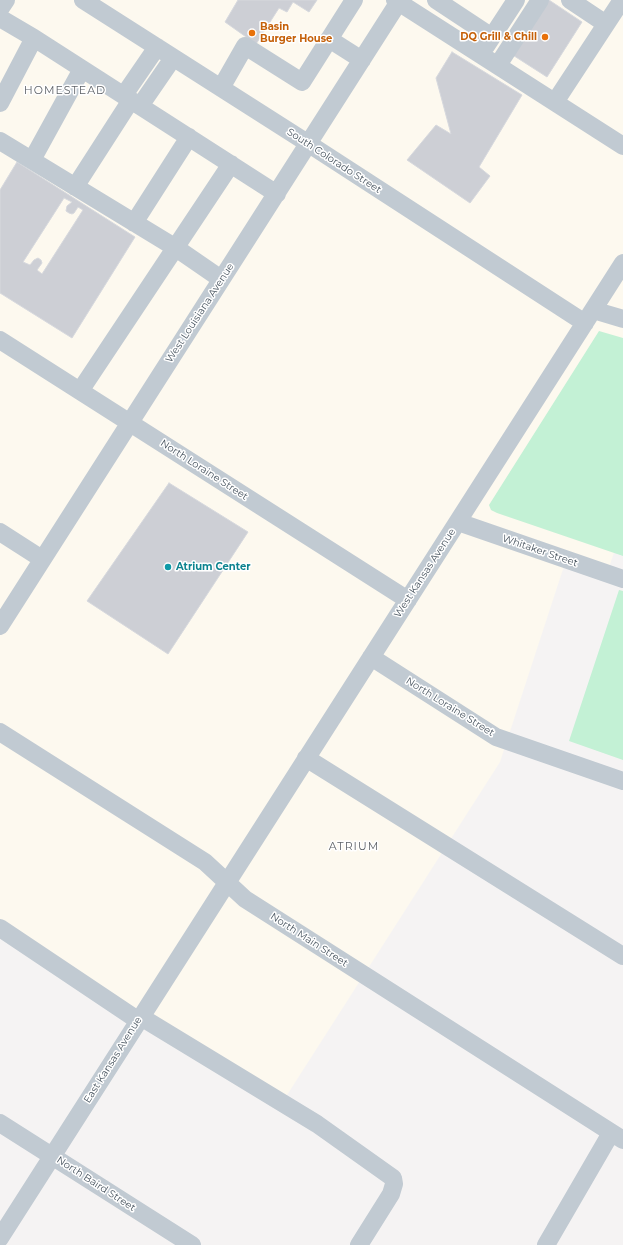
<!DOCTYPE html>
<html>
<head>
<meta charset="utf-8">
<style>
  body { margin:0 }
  canvas { display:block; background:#f5f3f3 }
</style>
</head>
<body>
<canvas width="623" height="1245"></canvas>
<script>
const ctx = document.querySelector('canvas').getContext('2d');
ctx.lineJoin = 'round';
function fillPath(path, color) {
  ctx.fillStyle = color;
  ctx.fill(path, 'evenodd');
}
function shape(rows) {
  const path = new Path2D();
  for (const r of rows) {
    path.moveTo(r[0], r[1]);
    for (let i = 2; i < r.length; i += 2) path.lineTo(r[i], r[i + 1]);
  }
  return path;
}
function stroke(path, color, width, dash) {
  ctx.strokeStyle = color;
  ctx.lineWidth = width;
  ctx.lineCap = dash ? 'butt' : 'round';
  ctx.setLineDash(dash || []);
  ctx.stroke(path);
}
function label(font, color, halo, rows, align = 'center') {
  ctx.font = font + ' Montserrat,sans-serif';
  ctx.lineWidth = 3;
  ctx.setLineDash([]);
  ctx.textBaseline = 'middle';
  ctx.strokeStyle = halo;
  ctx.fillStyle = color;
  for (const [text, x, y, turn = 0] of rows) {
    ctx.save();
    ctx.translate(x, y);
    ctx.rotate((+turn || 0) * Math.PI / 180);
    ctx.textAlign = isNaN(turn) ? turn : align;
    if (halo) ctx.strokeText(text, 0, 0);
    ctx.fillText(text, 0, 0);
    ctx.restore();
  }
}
const commercial = shape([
  [0,0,623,0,623,527,607,573,566,560,500,762,280,1106,0,926]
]);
const green = shape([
  [599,331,623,338,623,556,497,513,491,510,489,505],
  [619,590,623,591,623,760,569,741]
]);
const building = shape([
  [238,0,317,0,309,12,293,2,287,12,279,8,256,44,225,22,238,0],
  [549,0,582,22,547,77,508,52,549,0],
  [452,52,522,95,479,167,490,176,470,203,407,160,436,125,451,134,436,78,452,52],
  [17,162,135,237,72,338,0,293,0,190,17,162],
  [64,198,72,202,67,206,66,211,69,213,72,214,74,213,78,207,83,210,42,274,37,270,42,263,41,260,38,258,34,260,30,265,23,262,64,198],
  [169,483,248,532,168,654,87,601,169,483]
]);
const minor = shape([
  [83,0,309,144,585,323],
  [395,0,623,146],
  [436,0,492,37],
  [570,0,606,24],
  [0,9,6,0],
  [0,18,34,38],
  [329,39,362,60],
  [486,46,516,0],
  [498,65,540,0],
  [221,88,245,46,302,82,354,0],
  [124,95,157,47],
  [555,102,622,0],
  [0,103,34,38,277,194],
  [140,106,173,58],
  [0,141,176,248,221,279],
  [32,160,82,69],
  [75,187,131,100],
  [134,223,189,137],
  [593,310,623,319],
  [0,340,408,600],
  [80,391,231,164],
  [458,522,623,579],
  [0,532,42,559],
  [0,626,400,0],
  [371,657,496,737,623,781],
  [0,732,205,862,245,899,623,1140],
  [306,758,623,956],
  [0,928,139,1021],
  [141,1017,317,1124,393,1178,394,1184,391,1194,359,1245],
  [0,1123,192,1245],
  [0,1238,623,263],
  [546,1245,611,1133]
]);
const markers = [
  [252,33,4,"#e8710a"],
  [545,37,4,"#e8710a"],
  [168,567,4,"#0f9aa8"]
];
const foodNames = [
  ["Basin",260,27],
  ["Burger House",260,39],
  ["DQ Grill & Chill",537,37,"right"]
];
const streetNames = [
  ["South Colorado Street",334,161,33],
  ["West Louisiana Avenue",200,313,-57],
  ["North Loraine Street",204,470,33],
  ["Whitaker Street",540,551,19],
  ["West Kansas Avenue",425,573,-57],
  ["North Loraine Street",450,707,32],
  ["North Main Street",309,940,33],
  ["East Kansas Avenue",113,1060,-58],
  ["North Baird Street",96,1184,33]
];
const cultureNames = [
  ["Atrium Center",176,567]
];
const neighbourhoodNames = [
  ["HOMESTEAD",65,91],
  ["ATRIUM",354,847]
];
fillPath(commercial, '#fdf9ef');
fillPath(green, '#c3f1d5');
fillPath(building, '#cdcfd5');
stroke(building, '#d7d9de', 1);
stroke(minor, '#c1cad2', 18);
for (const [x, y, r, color] of markers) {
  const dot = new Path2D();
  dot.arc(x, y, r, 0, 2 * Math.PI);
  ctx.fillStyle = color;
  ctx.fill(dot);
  stroke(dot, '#fff', 1.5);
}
label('bold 10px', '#c56008', '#fff', foodNames, 'left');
label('10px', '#4a5661', '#fff', streetNames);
label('bold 10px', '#0d838f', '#fff', cultureNames, 'left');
ctx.letterSpacing = '1px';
label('11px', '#5f6368', '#fff', neighbourhoodNames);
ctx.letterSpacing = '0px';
</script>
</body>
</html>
